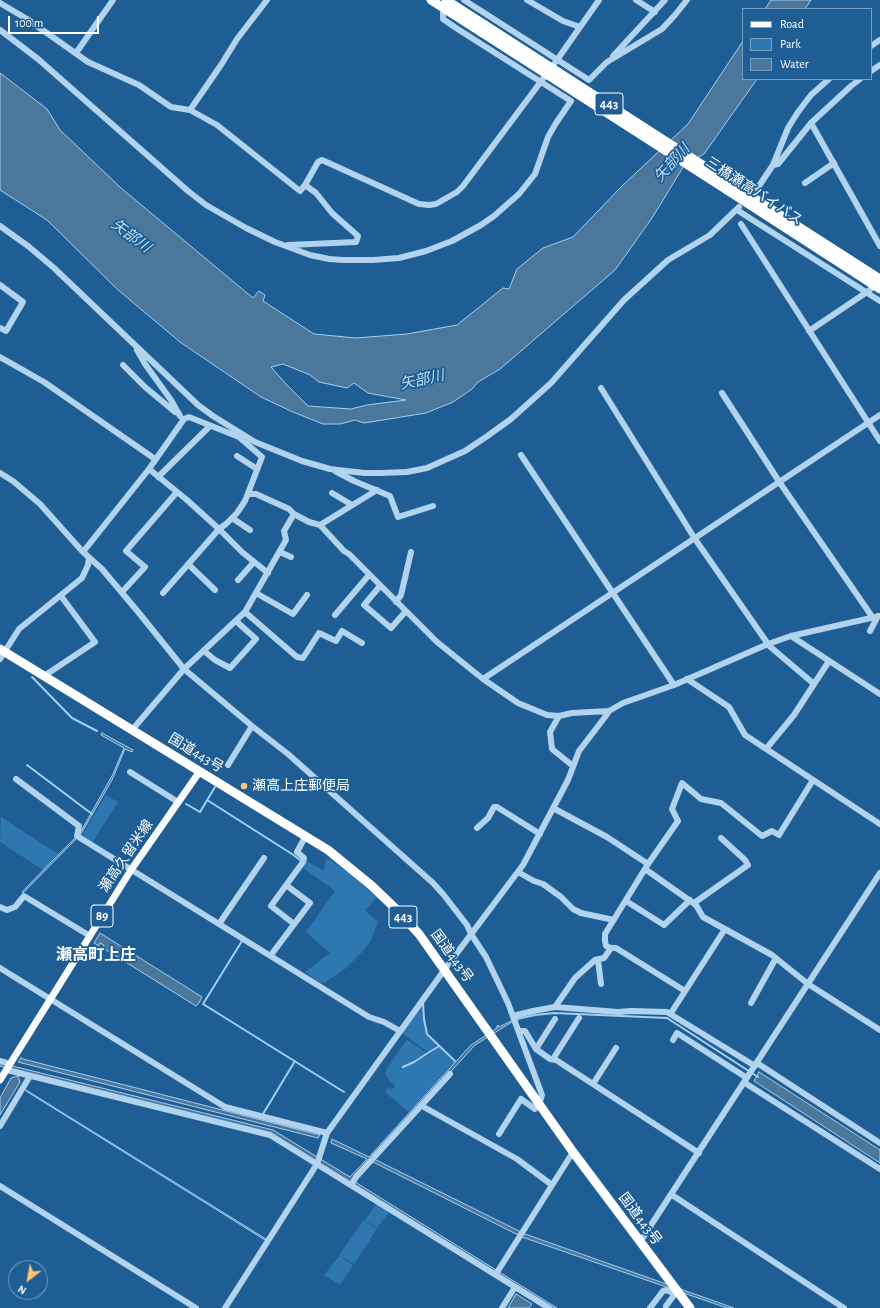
<!DOCTYPE html>
<html>
<head>
<meta charset="utf-8">
<style>
  body { margin:0 }
  #map { position:relative; width:880px; height:1308px; overflow:hidden; background:#1e5e94; font-family:"Alegreya Sans",sans-serif }
  canvas { display:block }
  .legend { position:absolute; left:742px; top:8px; width:130px; height:72px; box-sizing:border-box; background:#1e5e94; border:1px solid #789ebf; margin:0; padding:5px 7px; list-style:none; font-size:12px; color:#fff }
  .legend li { display:flex; align-items:center; gap:8px; height:20px }
  .legend b { width:20px; border:1px solid #789ebf }
  .north { position:absolute; left:8px; top:1260px; width:40px; height:40px; box-sizing:border-box; background:#1e5e94; border:1px solid #789ebf; border-radius:50%; rotate:211deg; font-size:11px; font-weight:700; line-height:16px; text-align:center; color:#fff }
  .north::after { content:''; display:block; margin:auto; width:14px; height:18px; background:#fdc570; clip-path:polygon(50% 0,100% 100%,50% 72%,0 100%) }
  .scale { position:absolute; left:8px; top:16px; width:91px; height:18px; box-sizing:border-box; border:2px solid #fff; border-top:0; padding-left:5px; font-size:12px; line-height:14px; white-space:nowrap; color:#fff; -webkit-text-stroke:3px #1e5e94; paint-order:stroke }
</style>
</head>
<body>
<div id="map">
<canvas width="880" height="1308"></canvas>
<ul class="legend">
<li><b style="height:5px;background:#f8fcff"></b>Road</li>
<li><b style="height:11px;background:#2f77b0"></b>Park</li>
<li><b style="height:11px;background:#4b779d"></b>Water</li>
</ul>
<div class="north">N</div>
<div class="scale">100 m</div>
</div>
<script>
const ctx = document.querySelector('canvas').getContext('2d');
ctx.lineJoin = 'round';
function fillPath(path, color) {
  ctx.fillStyle = color;
  ctx.fill(path, 'evenodd');
}
function shape(rows) {
  const path = new Path2D();
  for (const r of rows) {
    path.moveTo(r[0], r[1]);
    for (let i = 2; i < r.length; i += 2) path.lineTo(r[i], r[i + 1]);
  }
  return path;
}
function stroke(path, color, width, dash) {
  ctx.strokeStyle = color;
  ctx.lineWidth = width;
  ctx.lineCap = dash ? 'butt' : 'round';
  ctx.setLineDash(dash || []);
  ctx.stroke(path);
}
function label(font, color, halo, rows, align = 'center') {
  ctx.font = font + ' "Alegreya Sans","Noto Sans JP",sans-serif';
  ctx.lineWidth = 3.5;
  ctx.setLineDash([]);
  ctx.textBaseline = 'middle';
  ctx.strokeStyle = halo;
  ctx.fillStyle = color;
  for (const [text, x, y, turn = 0] of rows) {
    ctx.save();
    ctx.translate(x, y);
    ctx.rotate((+turn || 0) * Math.PI / 180);
    ctx.textAlign = isNaN(turn) ? turn : align;
    if (halo) ctx.strokeText(text, 0, 0);
    ctx.fillText(text, 0, 0);
    ctx.restore();
  }
}
const green = shape([
  [106,795,118,802,92,843,82,836],
  [1,817,58,854,43,870,0,842],
  [327,858,346,871,377,897,365,910,378,922,371,940,365,949,345,969,324,983,319,982,305,972,330,953,306,932,335,891,303,868,307,861,323,870],
  [421,1005,422,1006,426,1034,437,1045,428,1052,401,1033],
  [407,1040,427,1053,417,1059,403,1066,403,1068,429,1055,439,1047,456,1063,409,1112,385,1092,387,1088,391,1089,394,1088,395,1085,389,1080,385,1074,387,1068],
  [376,1204,389,1212,377,1228,365,1220],
  [364,1220,377,1229,354,1264,339,1255],
  [339,1256,353,1265,340,1285,324,1275]
]);
const water = shape([
  [771,0,811,0,805,9,765,9,771,0],
  [743,41,743,79,757,79,704,154,685,164,652,218,615,270,500,369,478,382,472,389,453,402,426,413,364,423,355,420,340,424,323,424,293,412,261,397,180,342,117,289,47,220,0,190,0,73,47,109,60,130,121,188,253,298,259,291,265,295,263,301,314,334,356,338,407,334,457,325,503,288,509,289,517,269,543,248,573,237,622,186,688,124,743,41],
  [283,364,310,375,319,382,347,388,354,383,368,393,406,400,367,405,351,409,308,406,286,384,271,367,283,364],
  [102,733,133,750,132,752,125,749,112,780,81,834,23,893,22,892,49,864,80,833,113,774,124,748,101,735,102,733],
  [100,933,202,997,199,1003,196,1006,103,948,104,945,100,943,99,946,94,943,100,933],
  [517,1018,518,1021,512,1022,475,1045,372,1158,525,1234,734,1308,727,1308,522,1237,369,1160,352,1180,557,1308,554,1308,272,1134,0,1066,0,1063,273,1130,350,1177,367,1159,331,1143,332,1139,369,1157,471,1045,497,1028,497,1026,498,1025,499,1027,517,1018],
  [21,1058,23,1059,320,1135,318,1138,18,1062,21,1058],
  [759,1072,880,1150,880,1163,754,1081,759,1072],
  [18,1076,20,1082,0,1115,0,1098,11,1078,18,1076],
  [26,1090,266,1239,265,1240,26,1091,26,1090],
  [516,1294,532,1304,529,1308,508,1308,516,1294]
]);
const stream = shape([
  [32,677,72,718,97,731],
  [27,765,92,814],
  [207,800,292,854,300,860],
  [186,804,200,812,215,787],
  [242,941,203,1004,344,1092],
  [423,1003,424,1019,427,1034,455,1061],
  [517,1019,535,1015,554,1013,667,1018,758,1077],
  [403,1067,414,1062,439,1046],
  [263,1114,295,1061]
]);
const minor = shape([
  [464,0,589,80,607,62,662,29,675,15,687,0],
  [527,0,563,21,580,27],
  [636,0,655,12],
  [0,3,27,19,88,62,139,85,171,107,190,110,217,125,300,191,305,185,318,162,322,160,419,204,429,205,436,204,457,192,463,186,557,60,599,0],
  [0,30,38,59,188,191,206,205,246,228,275,242,310,255,329,259,343,260,373,260,399,258,426,251,452,241,481,225,494,216,519,194,535,174,548,137,556,123,571,101,456,28,443,19,443,13,446,6],
  [871,46,880,40],
  [76,53,113,0],
  [613,56,665,0],
  [871,71,880,65],
  [190,110,221,65,237,39,267,0],
  [811,123,851,86,860,79],
  [773,165,788,128,798,112,811,95,829,79],
  [805,183,834,163],
  [757,189,773,165,778,164,811,123,880,246],
  [737,210,880,301],
  [741,224,880,441],
  [0,226,28,246,54,268,198,405,213,416,255,442,302,461,330,469,364,473,380,473,407,472,427,468,465,451,486,437,511,419,551,383,624,300,668,260,710,235,739,207],
  [288,245,356,242,358,236,332,213,316,193,305,185],
  [0,285,23,302,6,331,0,328],
  [809,331,867,292,877,284],
  [137,350,145,364,171,400,180,416],
  [0,357,44,382,155,459],
  [123,365,145,387,175,412],
  [601,388,695,539,768,644],
  [722,393,780,483,873,618],
  [521,455,674,685],
  [237,456,257,469],
  [149,469,187,500,219,529,242,552,268,573],
  [335,471,354,481,390,496,398,517,433,506],
  [0,473,13,481,40,504,83,552,102,569,139,613,184,669,252,726,288,754,433,883,443,894,467,925,471,934,486,957,508,1003,542,1095,539,1105,535,1109,521,1099,499,1134],
  [158,477,210,426],
  [332,493,352,505],
  [248,494,256,494,289,509,294,514],
  [232,518,250,530],
  [320,525,377,490],
  [83,552,149,469,184,419,189,417,239,437],
  [280,552,291,557],
  [188,564,215,590],
  [238,580,254,562],
  [380,586,364,605,391,628,406,611],
  [122,592,145,567,126,551,177,492],
  [163,593,219,529,226,524,237,513,245,501,262,457,239,437,240,434],
  [256,593,293,614,307,595],
  [396,602,401,595,411,552],
  [245,612,297,657,303,658,319,633,336,641,342,631,362,643],
  [335,615,369,575],
  [870,631,878,616],
  [791,636,880,694],
  [767,644,814,684],
  [204,651,215,660,230,668,256,639,236,621],
  [0,659,19,629,82,578,88,565,89,558],
  [44,676,95,642,61,596],
  [483,679,880,415],
  [687,679,729,707,745,735,880,824],
  [559,716,550,732,552,749,573,766],
  [132,730,184,669,245,612,286,540,284,531,294,514,309,522,320,525,344,551,349,554,437,642,483,679,518,703,547,715,559,716,572,713,609,711,623,703,674,685,768,644,791,636,880,616],
  [766,749,794,715,829,661],
  [228,765,252,726],
  [130,772,178,802],
  [16,779,79,826,77,836,369,1017,384,1022,400,1031],
  [553,808,607,837,648,864],
  [477,828,488,818,494,807,497,807,540,834],
  [645,869,696,905,703,917,772,955,808,984,880,1030],
  [518,872,534,881,543,884,561,897,573,909,581,913,614,920],
  [626,901,664,925,690,900],
  [694,903,748,865,745,860,721,838],
  [0,907,7,910,15,907,24,896,90,936],
  [219,924,264,858],
  [294,924,271,906,276,899,303,862,304,858,297,852,304,839],
  [611,948,616,948,685,991],
  [271,955,310,903,286,885],
  [598,960,601,984],
  [0,968,225,1107,327,1133],
  [751,1003,776,958],
  [555,1007,575,978,595,960,604,958,611,948,606,946,605,941,605,934,648,864,678,821,672,809,682,783,701,799,721,803,762,836,772,831,779,835,813,780],
  [671,1013,725,929],
  [513,1016,533,1011,555,1007,618,1012,631,1011,667,1012,755,1066],
  [519,1031,525,1031,536,1049,550,1059,556,1060,699,1153],
  [673,1040,677,1033,747,1078],
  [536,1049,555,1019],
  [553,1059,579,1018],
  [0,1061,7,1063],
  [757,1063,880,1143],
  [7,1070,270,1135,549,1308],
  [745,1083,880,1169],
  [593,1084,616,1048],
  [422,1106,517,1159,552,1185],
  [0,1126,30,1076],
  [351,1185,356,1177,450,1074],
  [0,1186,196,1308],
  [672,1195,844,1308],
  [640,1242,880,873],
  [496,1274,573,1152],
  [666,1306,677,1291],
  [225,1308,317,1164,327,1133,445,969,523,865,568,780,579,751,605,717,609,711],
  [502,1308,515,1287],
  [650,1308,663,1291,667,1290,675,1294]
]);
const major = shape([
  [0,1080,131,870,200,771]
]);
const highway = shape([
  [431,0,481,32],
  [446,0,485,25],
  [732,184,880,279],
  [727,190,880,289],
  [0,649,328,850,372,886,398,911,419,934,573,1152,690,1308]
]);
const highwayBridge = shape([
  [485,25,732,184],
  [481,32,727,190]
]);
const markers = [
  [244,786,4,"#fdc570"]
];
const shields = [
  [609,104,28],
  [102,916,22],
  [403,917,28]
];
const shieldNames = [
  ["443",609,104],
  ["89",102,916],
  ["443",403,917]
];
const streetNames = [
  ["三橋瀬高バイパス",754,191,33],
  ["国道443号",196,753,31],
  ["瀬高久留米線",126,856,-56],
  ["国道443号",452,956,54],
  ["国道443号",640,1219,53]
];
const poiNames = [
  ["瀬高上庄郵便局",252,786]
];
const waterNames = [
  ["矢部川",672,163,-48],
  ["矢部川",131,236,37],
  ["矢部川",422,380,-12]
];
const quarterNames = [
  ["瀬高町上庄",96,955]
];
fillPath(green, '#2f77b0');
fillPath(water, '#4b779d');
stroke(water, '#a4cff0', 1);
stroke(stream, '#a4cff0', 2);
stroke(minor, '#b1d3ee', 6);
stroke(major, '#f8fcff', 7);
stroke(highway, '#fff', 9);
stroke(highwayBridge, '#fff', 9);
for (const [x, y, r, color] of markers) {
  const dot = new Path2D();
  dot.arc(x, y, r, 0, 2 * Math.PI);
  ctx.fillStyle = color;
  ctx.fill(dot);
  stroke(dot, '#1e5e94', 1.5);
}
for (const [x, y, w] of shields) {
  const box = new Path2D();
  box.roundRect(x - w / 2, y - 11, w, 22, 3);
  ctx.fillStyle = '#1e5e94';
  ctx.fill(box);
  stroke(box, '#fff', 1);
}
label('bold 13px', '#fff', null, shieldNames);
label('14px', '#fff', '#1e5e94', streetNames);
label('14px', '#fff', '#1e5e94', poiNames, 'left');
label('italic 15px', '#bdddf5', '#1e5e94', waterNames);
label('bold 16px', '#fff', '#1e5e94', quarterNames);
</script>
</body>
</html>
